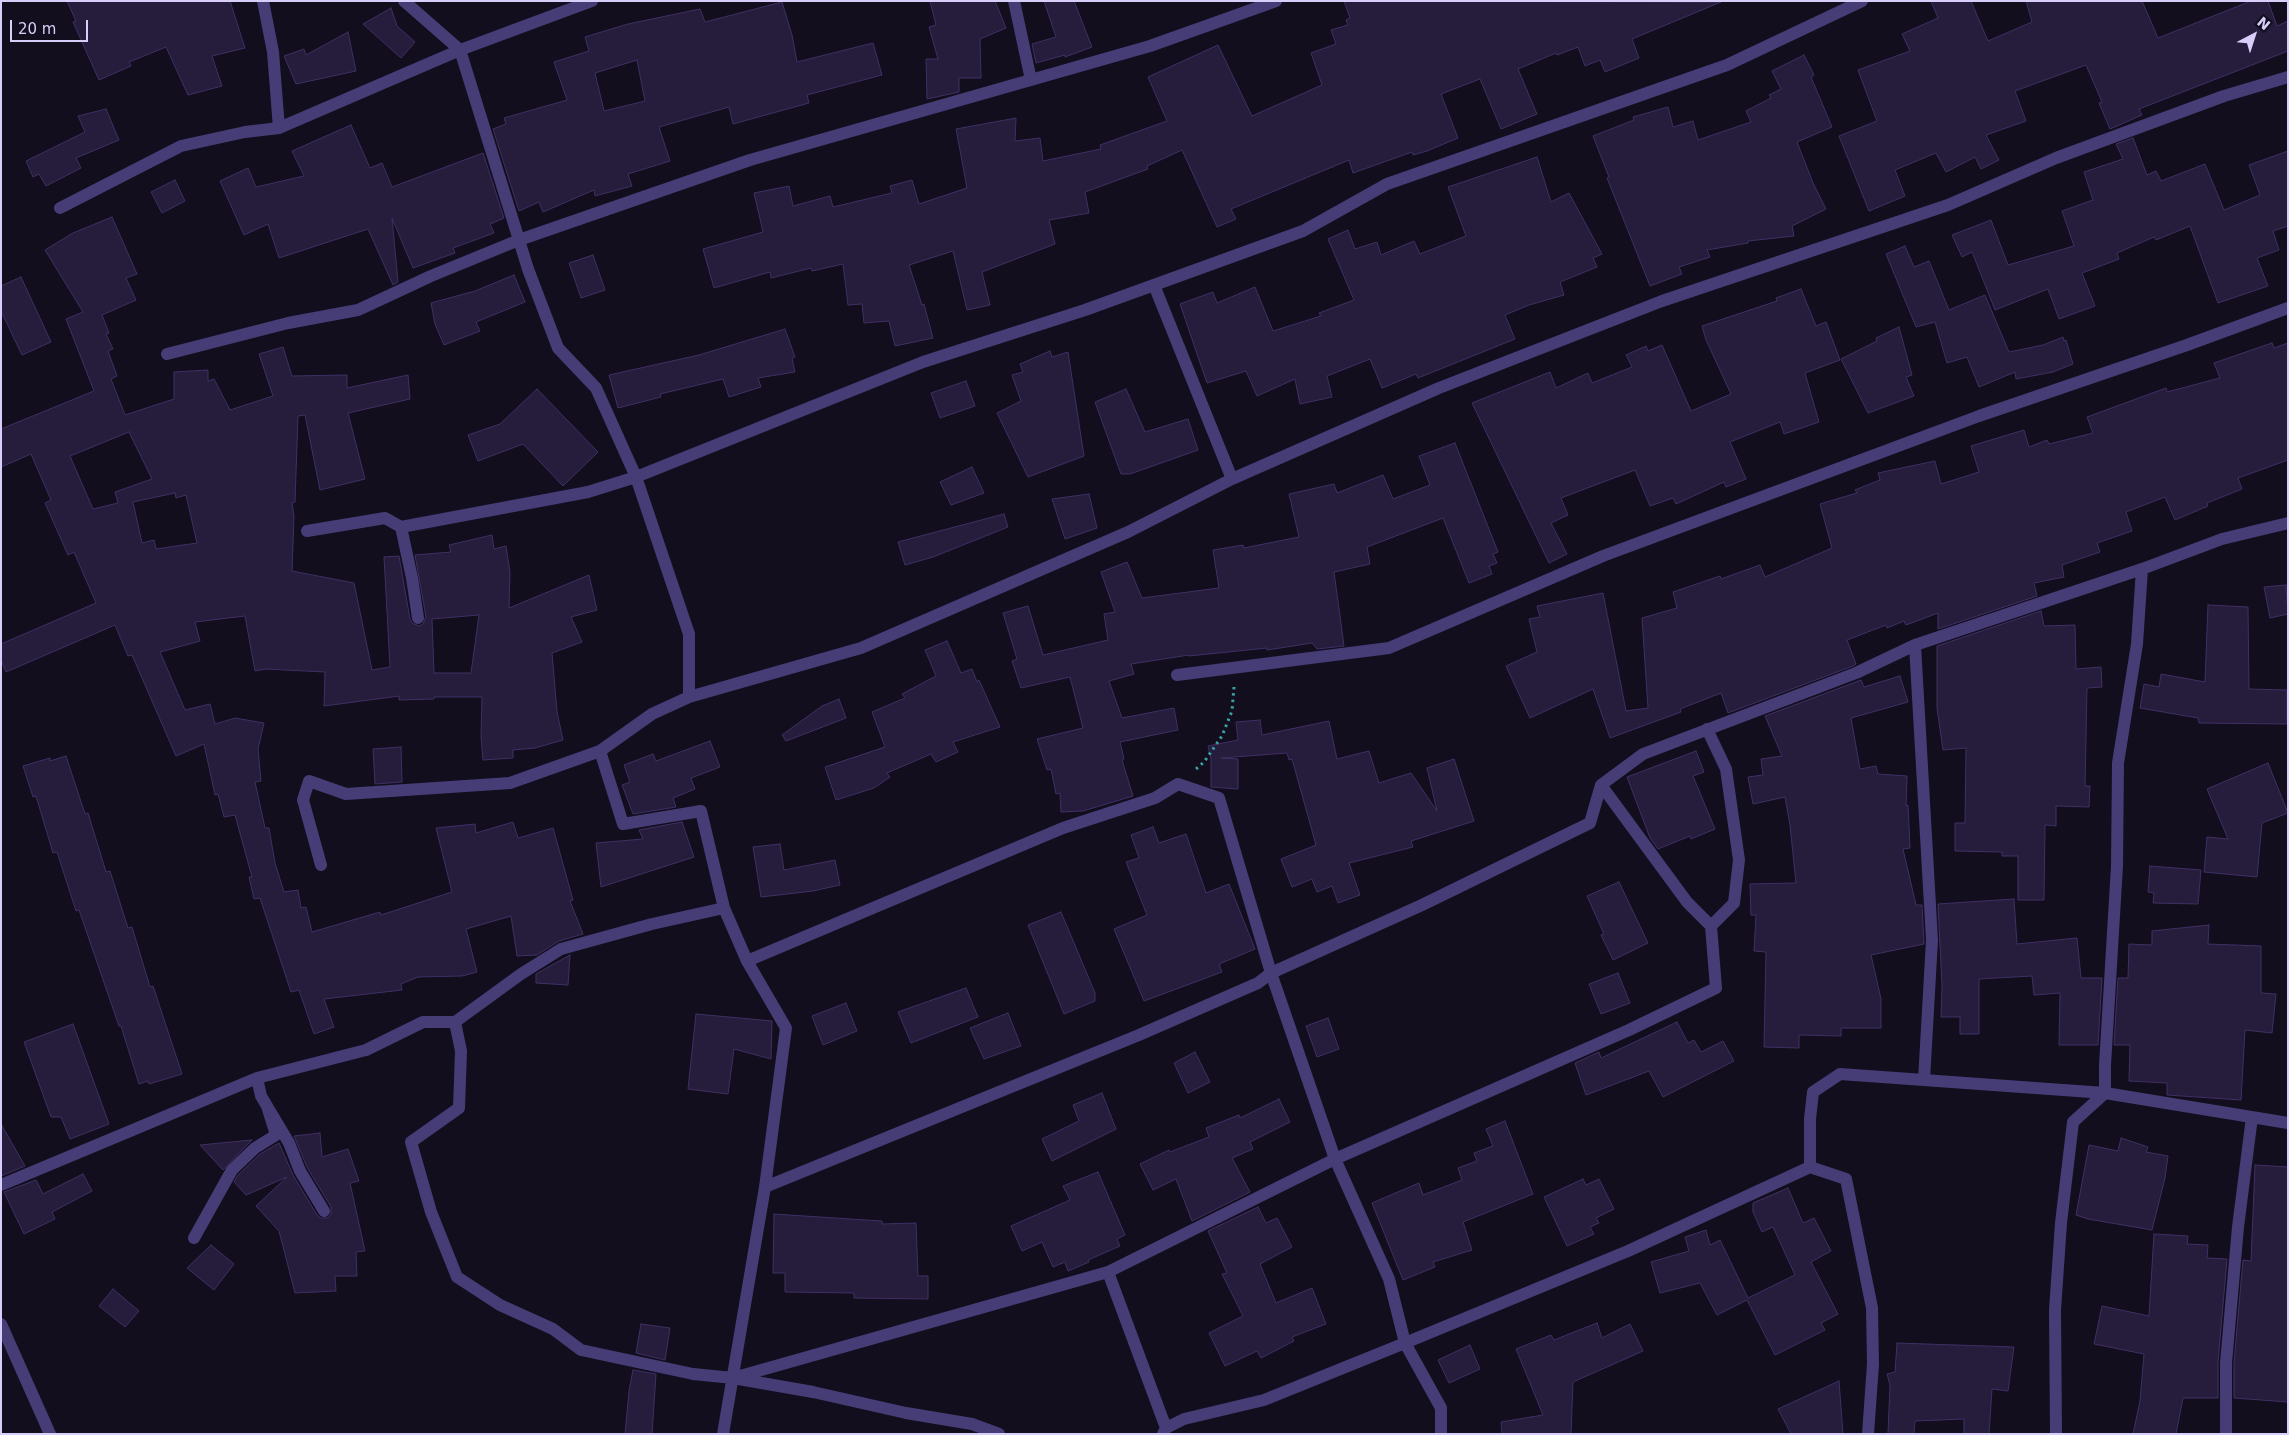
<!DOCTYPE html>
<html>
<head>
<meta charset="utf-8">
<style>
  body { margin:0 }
  #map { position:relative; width:2289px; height:1435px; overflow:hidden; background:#120e1d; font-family:"DejaVu Sans",sans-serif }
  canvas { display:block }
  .frame { position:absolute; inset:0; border:2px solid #d8cefa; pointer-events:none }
  .north { position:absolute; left:2229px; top:10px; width:50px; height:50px; -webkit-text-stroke:4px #120e1d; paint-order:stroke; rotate:40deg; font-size:14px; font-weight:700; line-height:20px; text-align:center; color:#d8cefa }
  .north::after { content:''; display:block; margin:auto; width:18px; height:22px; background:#d8cefa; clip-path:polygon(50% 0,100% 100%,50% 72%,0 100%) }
  .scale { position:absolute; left:10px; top:20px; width:78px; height:22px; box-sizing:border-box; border:2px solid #d8cefa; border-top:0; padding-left:6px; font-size:15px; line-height:18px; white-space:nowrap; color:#d8cefa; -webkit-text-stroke:4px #120e1d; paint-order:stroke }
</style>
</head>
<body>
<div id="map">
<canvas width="2289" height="1435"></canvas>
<div class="frame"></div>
<div class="north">N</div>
<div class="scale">20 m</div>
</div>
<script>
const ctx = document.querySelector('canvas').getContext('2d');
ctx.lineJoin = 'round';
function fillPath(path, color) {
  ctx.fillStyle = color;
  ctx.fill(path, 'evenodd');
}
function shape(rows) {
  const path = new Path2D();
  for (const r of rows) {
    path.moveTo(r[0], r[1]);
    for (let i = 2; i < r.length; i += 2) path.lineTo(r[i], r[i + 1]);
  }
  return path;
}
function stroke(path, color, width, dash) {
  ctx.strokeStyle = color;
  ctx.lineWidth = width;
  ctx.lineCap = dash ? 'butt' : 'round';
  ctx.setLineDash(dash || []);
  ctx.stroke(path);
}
const building = shape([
  [67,1,230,1,245,48,212,56,222,86,188,95,166,47,129,62,131,66,99,80,73,22,76,21,67,1],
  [930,1,995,1,1006,28,980,39,981,78,959,78,959,92,927,99,926,59,938,59,929,27,936,25,930,1],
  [1044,1,1074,1,1092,47,1065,57,1065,55,1036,63,1032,44,1056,37,1044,1],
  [1344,1,1721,2,1632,39,1639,58,1605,72,1600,60,1585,66,1578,47,1557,55,1556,53,1518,69,1537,114,1501,129,1480,79,1441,94,1458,138,1427,151,1413,155,1412,152,1353,173,1349,160,1231,209,1236,219,1217,227,1182,150,1147,166,1148,169,1085,192,1089,213,1049,220,1055,244,982,272,990,305,967,310,953,251,909,265,922,305,924,304,933,338,895,346,889,321,864,323,862,304,848,305,843,264,812,271,811,268,771,278,770,272,714,288,703,249,763,232,754,193,789,186,793,206,830,196,833,207,892,193,890,186,912,180,919,204,967,188,956,129,1016,118,1015,141,1040,138,1043,161,1101,149,1100,145,1167,121,1148,77,1218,45,1252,116,1322,85,1311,53,1336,44,1331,30,1348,25,1346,20,1350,18,1344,1],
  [1931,1,1971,1,1988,41,2032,22,2026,1,2142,1,2158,38,2251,1,2268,1,2277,26,2288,21,2288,51,2139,109,2142,115,2110,129,2099,103,2102,102,2086,65,2015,91,2026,121,1986,135,1999,160,1981,169,1975,157,1946,172,1936,153,1895,170,1905,196,1869,211,1839,136,1877,121,1858,70,1910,51,1902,34,1938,18,1931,1],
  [782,2,792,35,797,62,873,43,882,75,807,95,809,103,733,124,729,107,659,127,670,161,628,174,632,186,595,196,594,190,543,212,539,202,519,211,493,129,506,124,504,118,567,100,554,62,589,51,585,37,628,24,700,9,705,22,782,2],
  [637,60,645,101,604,111,595,73,637,60],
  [391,8,397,26,415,42,401,58,363,24,391,8],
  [348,32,356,71,296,84,284,56,304,49,306,55,348,32],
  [1804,55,1814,75,1811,77,1832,127,1797,142,1813,183,1826,209,1792,226,1794,236,1748,241,1748,243,1707,250,1710,257,1679,267,1682,274,1650,286,1607,178,1609,177,1593,136,1634,120,1633,117,1668,107,1673,127,1693,121,1698,140,1751,122,1746,111,1771,98,1769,95,1781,89,1772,71,1804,55],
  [106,109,119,140,76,158,81,168,46,186,39,174,33,177,26,161,85,132,78,116,106,109],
  [351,125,370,168,382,163,392,187,483,153,504,218,490,224,494,233,453,248,455,253,413,268,392,218,398,282,393,285,368,229,279,258,268,224,244,235,220,181,248,168,256,187,304,176,292,151,351,125],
  [2133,138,2147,175,2156,171,2161,181,2205,164,2224,210,2260,195,2249,165,2288,151,2288,226,2273,231,2279,250,2257,258,2268,286,2218,303,2190,226,2156,240,2154,237,2117,253,2119,259,2082,273,2095,306,2059,319,2048,289,1995,310,1972,252,1962,257,1952,235,1991,220,2008,265,2074,246,2062,211,2093,200,2084,172,2123,159,2116,144,2133,138],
  [1537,157,1551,202,1569,193,1602,254,1593,258,1597,267,1560,282,1564,295,1529,305,1505,315,1515,339,1418,378,1416,374,1382,388,1370,359,1327,376,1332,397,1300,404,1295,379,1257,396,1246,371,1207,383,1180,304,1213,292,1217,303,1255,287,1273,331,1321,316,1319,313,1354,300,1328,239,1348,230,1355,249,1377,242,1381,255,1414,241,1420,254,1466,236,1448,187,1537,157],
  [175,180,185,201,162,213,151,192,175,180],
  [112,217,137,274,126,278,136,300,102,315,109,333,106,334,113,349,108,351,117,376,111,379,125,415,174,399,174,372,208,370,208,381,214,379,230,410,273,396,259,354,283,347,292,376,347,375,347,388,408,375,410,399,348,413,365,479,320,490,305,415,298,416,295,502,292,503,294,516,292,571,354,583,372,670,390,667,384,557,399,556,410,619,412,623,419,626,423,624,426,617,415,555,451,552,449,545,492,535,494,549,506,546,510,572,509,608,589,575,597,610,571,617,582,642,552,653,557,712,563,740,535,748,513,750,513,758,483,760,481,737,482,697,434,697,434,699,399,700,399,696,324,706,325,672,266,669,255,671,245,616,195,622,200,641,160,652,185,710,210,704,215,724,235,718,264,723,258,749,261,781,255,782,265,828,269,828,275,863,284,892,298,890,301,908,306,907,312,932,380,912,381,915,452,892,436,828,475,824,476,833,513,822,518,838,553,828,573,900,570,901,583,934,559,941,537,955,517,956,511,916,466,929,477,972,462,976,418,977,401,984,402,990,324,999,334,1027,314,1034,299,990,291,992,260,898,254,899,249,877,252,877,235,815,224,817,218,794,215,795,204,744,176,756,132,655,128,656,115,625,6,672,1,660,1,644,96,603,74,552,68,555,45,503,51,500,31,454,1,467,1,429,94,391,66,319,83,312,45,250,73,233,112,217],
  [129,432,152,479,115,492,118,503,93,509,70,456,129,432],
  [175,493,176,498,186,495,197,543,156,549,154,540,142,543,133,502,175,493],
  [479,615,471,673,434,673,432,619,479,615],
  [1905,246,1914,267,1929,261,1949,310,1985,295,2009,352,2043,345,2063,337,2064,341,2066,340,2073,364,2053,372,2016,379,2015,372,1979,387,1967,357,1947,363,1935,322,1916,327,1886,254,1905,246],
  [593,255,605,290,581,298,569,263,593,255],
  [514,275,525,302,476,322,480,331,444,345,435,324,431,303,475,291,514,275],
  [21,277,51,342,22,355,1,311,1,286,21,277],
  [1801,289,1816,326,1826,322,1840,360,1805,373,1819,422,1784,434,1780,422,1730,442,1746,479,1726,487,1724,482,1676,504,1673,498,1650,506,1635,470,1561,498,1568,515,1551,523,1567,554,1549,563,1472,403,1550,372,1556,388,1588,373,1592,383,1632,367,1626,355,1646,346,1648,351,1662,345,1691,411,1731,394,1706,340,1702,326,1777,301,1776,298,1801,289],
  [1899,327,1912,375,1906,377,1914,396,1868,413,1841,359,1877,341,1876,338,1899,327],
  [785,329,795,357,792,358,795,372,758,378,761,387,729,397,723,379,660,394,661,397,618,408,609,375,699,355,785,329],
  [2272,343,2274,348,2288,343,2288,460,2238,478,2242,489,2207,503,2208,506,2175,520,2165,497,2126,512,2132,531,2097,543,2100,552,2062,565,2064,577,2034,583,2037,596,1938,629,1938,613,1906,625,1904,621,1887,628,1886,625,1847,640,1856,664,1853,666,1728,713,1721,693,1680,709,1681,712,1610,738,1593,689,1530,718,1506,666,1537,652,1529,619,1540,617,1537,606,1603,593,1626,711,1648,708,1642,618,1677,608,1673,592,1720,576,1721,579,1760,565,1765,577,1832,548,1820,504,1857,493,1855,490,1880,480,1878,473,1935,461,1941,484,1979,472,1971,446,2024,430,2029,447,2047,440,2049,444,2093,433,2087,417,2166,388,2167,392,2220,378,2214,363,2272,343],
  [1050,351,1052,357,1068,352,1084,456,1028,477,997,413,1021,401,1012,375,1023,372,1020,364,1050,351],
  [966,381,975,406,940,418,931,393,966,381],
  [537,389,598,452,563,486,523,444,478,461,468,435,500,424,537,389],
  [1126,389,1145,432,1188,419,1198,450,1130,474,1121,474,1095,402,1126,389],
  [1455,443,1498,552,1493,554,1497,563,1489,566,1492,574,1469,583,1443,518,1367,547,1370,564,1334,572,1344,646,1317,649,1312,643,1267,650,1267,648,1189,656,1189,655,1131,664,1134,674,1109,681,1122,718,1174,708,1178,730,1120,742,1124,759,1122,760,1133,796,1083,811,1061,812,1060,793,1056,794,1051,769,1047,770,1037,739,1083,728,1070,677,1021,688,1012,661,1017,659,1003,613,1028,606,1043,655,1108,640,1104,614,1115,612,1101,572,1127,562,1142,598,1219,588,1213,550,1243,545,1244,548,1299,537,1289,494,1334,484,1337,493,1383,475,1393,499,1430,485,1419,456,1455,443],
  [972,467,984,493,951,505,940,482,972,467],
  [1089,494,1097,528,1065,539,1052,499,1089,494],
  [1004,514,1008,527,933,557,905,565,898,542,1004,514],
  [2286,585,2288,614,2270,618,2264,587,2286,585],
  [2208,605,2248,607,2249,689,2287,690,2287,724,2199,723,2198,718,2140,708,2144,684,2159,687,2161,674,2205,682,2208,605],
  [2041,611,2044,626,2075,625,2076,669,2101,667,2102,687,2087,688,2085,786,2090,786,2089,807,2056,806,2056,826,2045,825,2044,900,2018,900,2018,856,2002,856,2002,852,1955,851,1955,823,1965,823,1966,748,1943,750,1937,708,1937,646,2041,611],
  [947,641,961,673,972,669,977,682,979,680,1000,727,953,742,958,752,936,762,931,754,887,773,890,777,874,788,836,800,825,767,885,747,872,712,905,698,902,694,936,676,925,650,947,641],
  [1900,676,1908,702,1851,718,1860,769,1876,766,1878,774,1907,776,1906,806,1908,805,1910,848,1903,849,1916,905,1922,905,1924,944,1871,955,1881,999,1881,1028,1841,1028,1841,1036,1799,1035,1799,1048,1764,1047,1766,952,1754,951,1756,915,1751,915,1750,884,1796,883,1790,825,1785,797,1753,804,1748,777,1763,775,1761,759,1782,756,1765,716,1861,680,1864,687,1900,676],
  [839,699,846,718,786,741,782,735,822,706,839,699],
  [1260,720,1262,735,1329,721,1337,759,1369,751,1379,783,1411,773,1437,811,1427,768,1454,759,1474,821,1411,841,1413,847,1349,863,1360,895,1338,903,1332,886,1317,892,1312,879,1292,887,1281,859,1316,845,1292,759,1289,760,1287,753,1221,758,1238,759,1238,789,1211,787,1211,759,1208,746,1238,740,1236,722,1260,720],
  [710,741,720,767,691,778,695,789,673,798,676,807,633,814,622,785,630,782,624,765,653,754,656,761,710,741],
  [401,747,402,782,375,784,373,749,401,747],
  [1696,751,1704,772,1693,776,1715,829,1691,839,1690,836,1658,849,1650,838,1627,777,1696,751],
  [66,756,85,814,88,813,106,872,110,871,128,928,132,927,150,987,153,986,182,1074,149,1084,148,1081,139,1084,121,1026,119,1026,79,910,76,911,57,852,53,853,36,796,33,797,23,766,50,758,50,761,66,756],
  [2268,763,2288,813,2262,823,2257,877,2204,872,2207,837,2228,839,2207,789,2268,763],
  [682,822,694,857,601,887,596,843,643,839,639,830,682,822],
  [1153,827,1159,843,1186,834,1206,893,1229,884,1255,949,1219,964,1222,972,1144,1001,1114,929,1147,915,1126,862,1139,858,1131,835,1153,827],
  [780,844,784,870,835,860,840,885,813,891,761,897,753,847,780,844],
  [2150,866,2201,870,2198,904,2153,903,2154,893,2148,892,2150,866],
  [1619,882,1648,943,1613,960,1601,935,1604,934,1587,896,1619,882],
  [2014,899,2017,944,2077,938,2081,978,2102,978,2098,1045,2059,1045,2060,993,2034,995,2032,976,1979,979,1979,1034,1960,1034,1960,1017,1941,1017,1942,986,1938,904,2014,899],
  [1061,912,1095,993,1095,1001,1064,1014,1028,925,1061,912],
  [2209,925,2208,944,2261,946,2261,993,2276,994,2272,1033,2245,1030,2241,1100,2167,1095,2167,1083,2129,1081,2130,1045,2114,1045,2118,978,2128,978,2129,944,2152,945,2152,931,2209,925],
  [570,955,568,985,536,983,536,974,570,955],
  [1618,973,1630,1003,1601,1014,1589,984,1618,973],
  [966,988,978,1017,911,1043,898,1012,966,988],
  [846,1003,857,1031,823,1045,812,1016,846,1003],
  [1008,1013,1021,1046,984,1059,970,1028,1008,1013],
  [696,1014,772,1021,771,1059,734,1049,728,1094,688,1089,696,1014],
  [1328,1018,1339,1049,1317,1057,1306,1026,1328,1018],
  [1677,1022,1688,1043,1694,1040,1701,1052,1723,1041,1734,1061,1663,1097,1649,1071,1586,1095,1575,1063,1599,1052,1601,1058,1677,1022],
  [73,1024,109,1124,70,1139,61,1117,51,1117,24,1042,73,1024],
  [1195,1052,1210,1082,1188,1093,1174,1063,1195,1052],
  [1102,1093,1116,1129,1052,1161,1042,1139,1079,1121,1073,1105,1102,1093],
  [1279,1099,1290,1122,1250,1142,1253,1149,1232,1158,1250,1192,1192,1221,1176,1179,1153,1190,1140,1164,1169,1150,1170,1152,1209,1137,1206,1128,1239,1115,1240,1118,1279,1099],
  [1505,1121,1533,1194,1463,1222,1472,1250,1433,1262,1435,1267,1403,1280,1372,1203,1419,1183,1423,1195,1462,1180,1458,1168,1477,1161,1474,1153,1493,1146,1486,1129,1505,1121],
  [1,1124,25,1166,1,1176,1,1124],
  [320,1133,322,1157,348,1149,359,1181,350,1183,365,1251,356,1252,357,1276,335,1276,336,1291,295,1293,279,1231,256,1206,287,1177,246,1195,234,1182,238,1175,260,1154,279,1143,293,1175,317,1215,321,1218,328,1218,331,1214,331,1207,307,1167,294,1136,320,1133],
  [2121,1138,2148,1147,2146,1152,2168,1156,2165,1178,2152,1230,2088,1219,2076,1215,2089,1145,2118,1151,2121,1138],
  [252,1140,223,1170,200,1145,252,1140],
  [2255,1165,2288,1167,2288,1402,2234,1398,2234,1363,2243,1260,2251,1261,2255,1165],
  [1098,1172,1125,1235,1117,1239,1120,1246,1088,1260,1089,1262,1068,1271,1065,1262,1053,1267,1042,1242,1022,1251,1011,1226,1070,1200,1063,1186,1098,1172],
  [83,1174,92,1191,52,1212,55,1219,24,1234,4,1192,36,1180,43,1194,83,1174],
  [1583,1179,1586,1185,1599,1179,1614,1209,1596,1218,1599,1223,1590,1227,1594,1234,1567,1246,1544,1197,1583,1179],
  [1788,1188,1803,1223,1814,1218,1831,1251,1811,1262,1838,1314,1821,1323,1825,1330,1775,1355,1747,1300,1717,1315,1700,1283,1660,1293,1651,1262,1689,1251,1685,1237,1706,1230,1710,1245,1720,1240,1748,1298,1795,1275,1773,1227,1762,1232,1753,1212,1753,1203,1788,1188],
  [1258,1207,1266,1223,1277,1218,1292,1247,1260,1264,1276,1303,1312,1288,1326,1324,1292,1337,1294,1341,1261,1358,1257,1351,1225,1366,1209,1333,1243,1316,1222,1274,1227,1273,1208,1231,1258,1207],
  [774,1214,865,1220,882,1221,882,1224,916,1223,918,1276,928,1276,928,1299,854,1298,854,1293,785,1292,785,1273,773,1273,774,1214],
  [2154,1234,2188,1236,2187,1244,2208,1245,2207,1258,2227,1259,2218,1362,2218,1398,2183,1398,2176,1434,2133,1434,2140,1401,2144,1354,2094,1344,2102,1306,2149,1316,2154,1234],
  [211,1245,234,1264,214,1290,187,1268,211,1245],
  [113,1289,139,1311,125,1327,99,1306,113,1289],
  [1597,1323,1602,1338,1630,1324,1643,1351,1573,1382,1571,1434,1502,1434,1501,1422,1543,1415,1516,1349,1551,1335,1554,1340,1597,1323],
  [641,1324,670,1328,665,1360,636,1353,641,1324],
  [1897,1343,2014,1347,2008,1391,1992,1389,1989,1434,1964,1434,1964,1419,1915,1421,1914,1434,1888,1434,1890,1385,1887,1374,1895,1372,1897,1343],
  [1470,1345,1480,1369,1449,1383,1438,1360,1470,1345],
  [633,1370,656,1374,652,1434,625,1434,629,1391,633,1370],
  [1839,1381,1843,1434,1791,1434,1778,1409,1839,1381]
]);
const path = shape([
  [1196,769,1204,762,1222,736,1232,711,1234,687]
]);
const street = shape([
  [263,1,273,52,279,128],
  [404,1,460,50,528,269,558,348,596,388,636,477,689,634,689,697],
  [1014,1,1031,80],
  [60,208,181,146,245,132,279,128,460,50,592,1],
  [1154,285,1232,479],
  [167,354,288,323,358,310,431,276,519,240,750,160,1150,46,1276,1],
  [401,527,412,578,418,618],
  [307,531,385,518,401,527,588,492,636,477,923,362,1085,310,1303,231,1387,184,1727,65,1862,1],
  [1915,645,1932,940,1924,1080],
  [1177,675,1389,648,1603,556,1979,416,2187,345,2288,308],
  [1707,729,1726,769,1739,860,1734,903,1711,926],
  [600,751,623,824,701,811,724,908,747,961,786,1028,765,1187,723,1434],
  [321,865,303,800,309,781,346,794,510,783,600,751,652,714,689,697,861,648,1128,532,1232,479,1439,388,1662,301,1948,205,2056,158,2224,96,2288,77],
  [747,961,1063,828,1155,798,1178,784,1219,798,1271,973,1258,983,1139,1035,765,1187],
  [455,1022,461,1051,459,1108,411,1142,431,1212,457,1277,500,1305,553,1329,581,1350,693,1374,733,1378,813,1392,906,1413,972,1424,999,1434],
  [257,1078,261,1096,289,1143,300,1171,324,1211],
  [1,1185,257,1078,366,1050,423,1022,455,1022,521,974,561,949,652,924,724,908],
  [194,1238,232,1170,255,1148,276,1135,267,1106],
  [1108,1272,1166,1428],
  [1,1324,50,1434],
  [733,1378,1108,1272,1335,1159,1629,1030,1716,988,1711,926,1687,902,1601,785,1643,754,1856,673,1915,645,2142,569],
  [1163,1434,1166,1428,1184,1419,1264,1400,1405,1343,1628,1251,1810,1167],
  [1441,1434,1441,1408,1405,1343,1389,1279,1335,1159,1271,973,1422,905,1590,823,1601,785],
  [1868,1434,1873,1364,1872,1308,1846,1179,1810,1167,1810,1119,1813,1092,1840,1074,2105,1093,2288,1123],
  [2056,1434,2055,1310,2061,1223,2073,1122,2105,1093,2105,1065,2117,866,2118,763,2137,644,2142,569,2222,539,2288,523],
  [2226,1434,2226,1363,2238,1227,2252,1117]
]);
fillPath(building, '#261c3c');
stroke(building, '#403065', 1);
stroke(path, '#399fa4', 3, [2.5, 4]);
stroke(street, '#463d77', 12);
</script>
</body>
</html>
